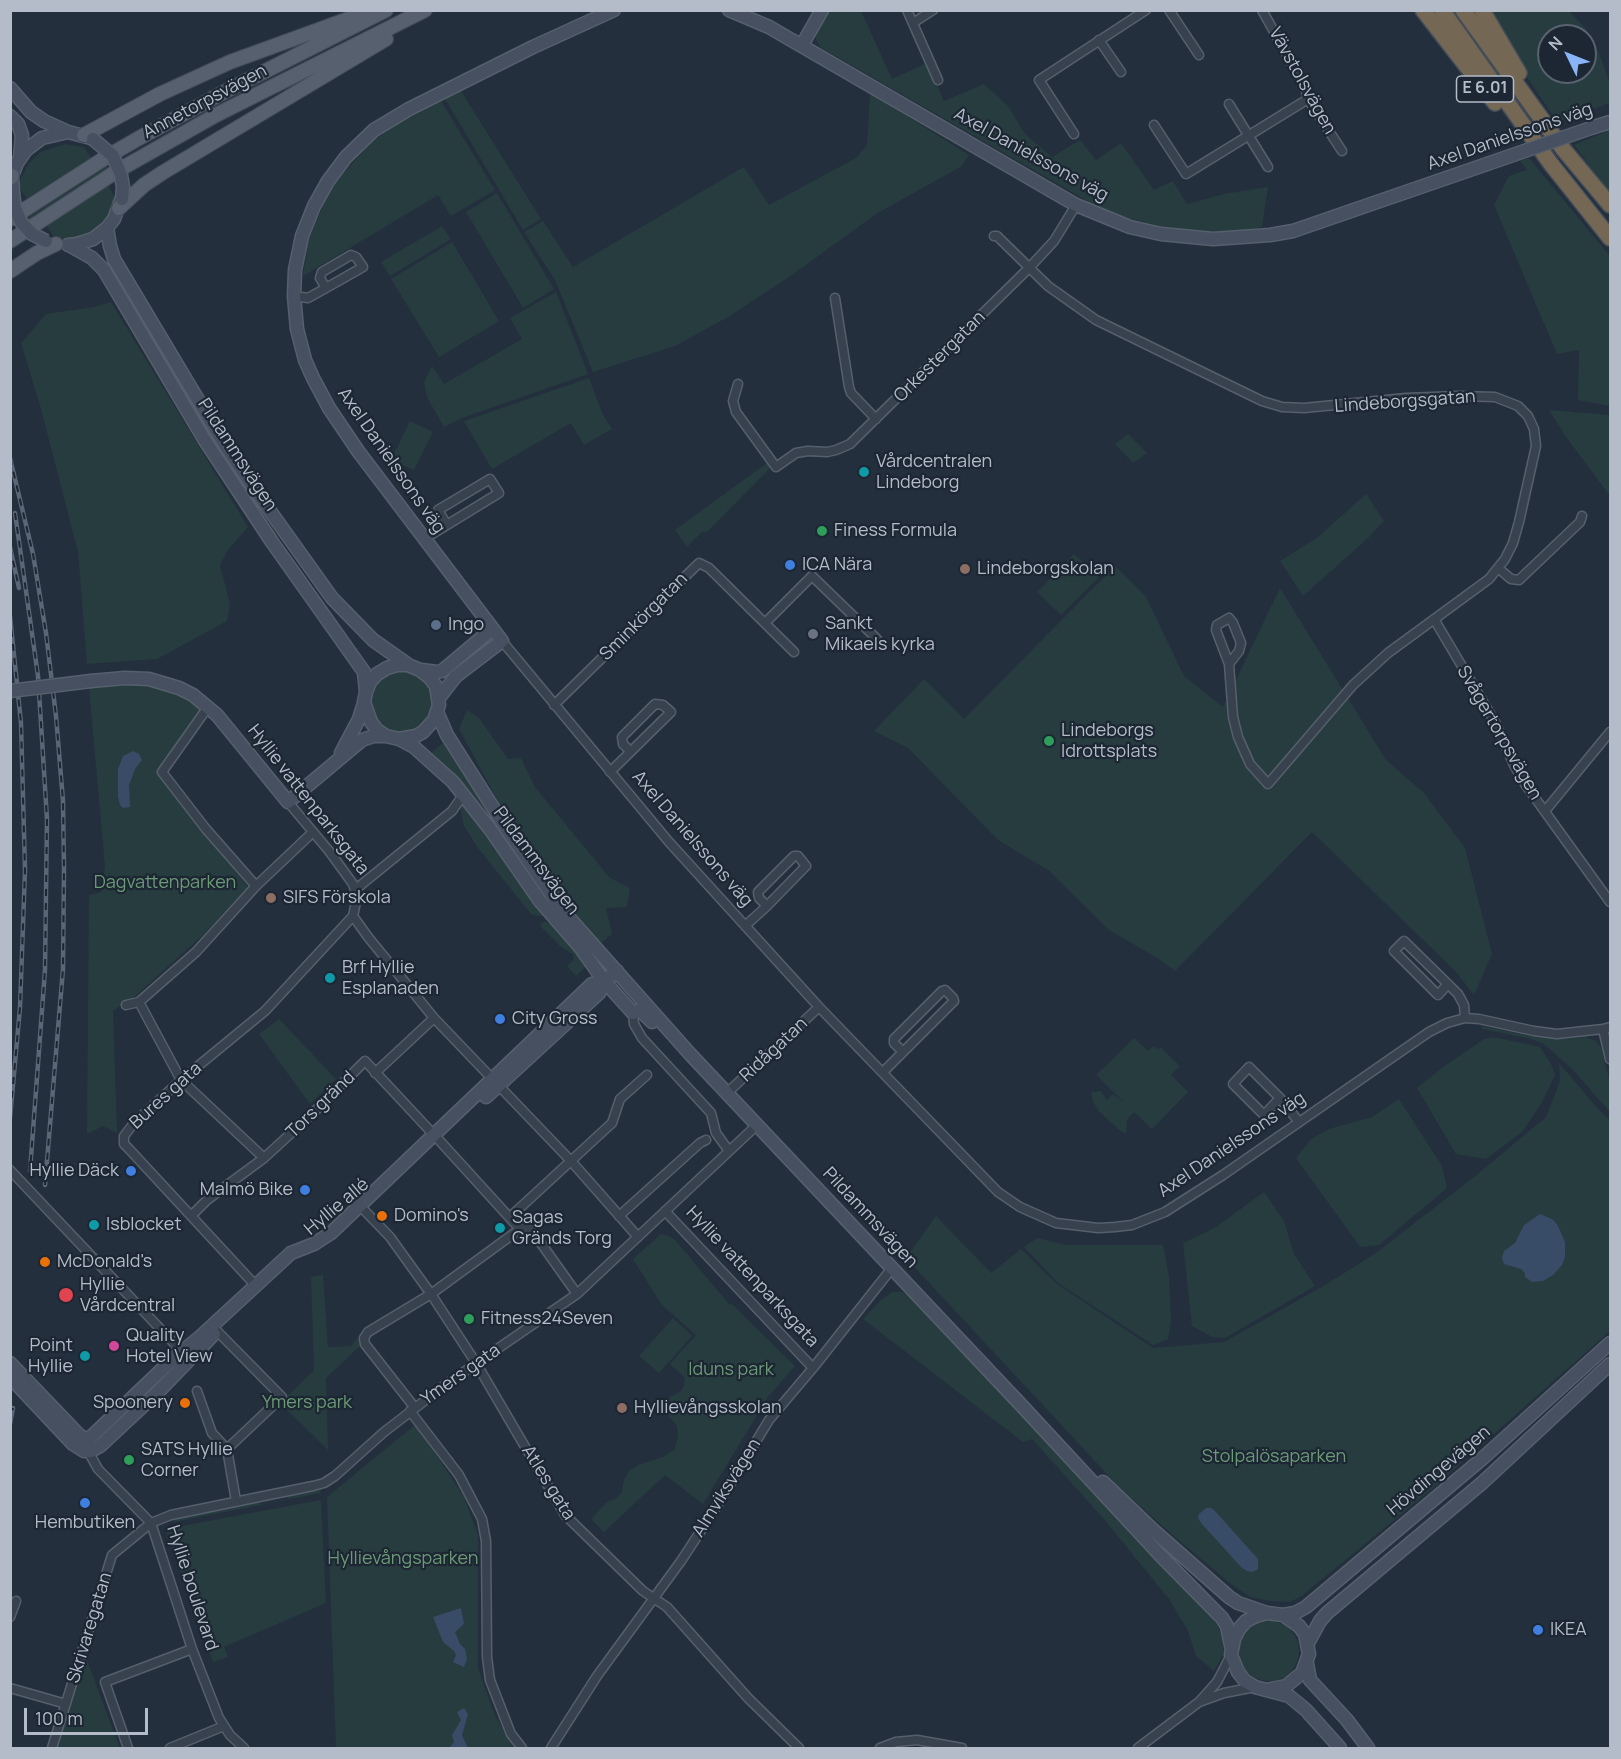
<!DOCTYPE html>
<html>
<head>
<meta charset="utf-8">
<style>
  body { margin:0 }
  #map { position:relative; width:1621px; height:1759px; overflow:hidden; background:#242f3e; font-family:Manrope,sans-serif }
  canvas { display:block }
  .frame { position:absolute; inset:0; border:12px solid #b4bcc9; pointer-events:none }
  .north { position:absolute; left:1537px; top:24px; width:60px; height:60px; box-sizing:border-box; background:#1d2633; border:2px solid #59626f; border-radius:50%; rotate:313deg; font-size:16px; font-weight:700; line-height:24px; text-align:center; color:#b4bcc9 }
  .north::after { content:''; display:block; margin:auto; width:21px; height:27px; background:#8ab4f8; clip-path:polygon(50% 0,100% 100%,50% 72%,0 100%) }
  .scale { position:absolute; left:24px; top:1708px; width:124px; height:27px; box-sizing:border-box; border:3px solid #b4bcc9; border-top:0; padding-left:8px; font-size:18px; line-height:21px; white-space:nowrap; color:#b4bcc9; -webkit-text-stroke:4px #1d2633; paint-order:stroke }
</style>
</head>
<body>
<div id="map">
<canvas width="1621" height="1759"></canvas>
<div class="frame"></div>
<div class="north">N</div>
<div class="scale">100 m</div>
</div>
<script>
const ctx = document.querySelector('canvas').getContext('2d');
ctx.lineJoin = 'round';
function fillPath(path, color) {
  ctx.fillStyle = color;
  ctx.fill(path, 'evenodd');
}
function shape(rows) {
  const path = new Path2D();
  for (const r of rows) {
    if (r.length === 3) {
      path.moveTo(r[0] + r[2], r[1]);
      path.arc(r[0], r[1], r[2], 0, 2 * Math.PI);
      continue;
    }
    path.moveTo(r[0], r[1]);
    for (let i = 2; i < r.length; i += 2) path.lineTo(r[i], r[i + 1]);
  }
  return path;
}
function stroke(path, color, width, dash) {
  ctx.strokeStyle = color;
  ctx.lineWidth = width;
  ctx.lineCap = dash ? 'butt' : 'round';
  ctx.setLineDash(dash || []);
  ctx.stroke(path);
}
function label(font, color, halo, rows, align = 'center') {
  ctx.font = font + ' Manrope,sans-serif';
  ctx.lineWidth = 4.5;
  ctx.setLineDash([]);
  ctx.textBaseline = 'middle';
  ctx.strokeStyle = halo;
  ctx.fillStyle = color;
  for (const [text, x, y, turn = 0] of rows) {
    ctx.save();
    ctx.translate(x, y);
    ctx.rotate((+turn || 0) * Math.PI / 180);
    ctx.textAlign = isNaN(turn) ? turn : align;
    if (halo) ctx.strokeText(text, 0, 0);
    ctx.fillText(text, 0, 0);
    ctx.restore();
  }
}
const green = shape([
  [828,11,861,11,892,79,927,63,944,101,984,84,1008,106,1025,134,1052,157,1080,140,1096,160,1121,143,1154,190,1173,181,1187,204,1224,194,1268,187,1262,227,1226,233,1192,231,1158,226,1125,217,1096,206,820,47,816,40,816,33],
  [1489,11,1569,11,1586,29,1599,53,1610,83,1610,103,1557,122,1515,59],
  [1549,36,1585,36,1585,72,1549,72],
  [461,91,541,219,523,230,445,99],
  [870,93,969,155,962,166,876,214,792,275,728,317,675,346,593,372,555,280,524,232,543,221,573,267,744,167,769,205,856,158,867,145],
  [441,101,495,190,451,216,438,195,303,276,308,242,326,198,338,179,373,141,392,127],
  [1610,130,1610,193,1574,145],
  [65,144,84,147,91,158,27,199,19,188,21,178,29,163,41,152],
  [1529,158,1610,256,1610,406,1578,400,1579,350,1557,354,1494,205,1509,176,1527,170,1520,161],
  [106,163,109,169,29,221,26,216],
  [108,185,114,196,113,202,108,215,99,227,80,237,65,239,54,237,46,225],
  [497,193,554,289,523,308,466,212],
  [442,226,451,239,390,276,381,262],
  [452,242,499,321,439,357,391,279],
  [556,292,588,374,462,418,444,427,427,397,424,382,432,366,444,384,522,339,510,318],
  [111,302,248,527,228,550,220,565,230,604,227,621,157,659,87,664,78,552,41,409,21,343,46,314,94,307],
  [589,378,602,413,612,429,584,445,571,423,492,469,464,421],
  [1549,410,1610,415,1610,496,1566,437],
  [410,421,433,432,414,470,391,460],
  [1128,434,1147,453,1133,463,1115,444],
  [767,463,770,468,706,533,703,531,687,547,675,530],
  [1366,494,1384,521,1368,538,1303,596,1280,561,1318,537],
  [1074,554,1099,577,1061,615,1037,592],
  [1115,566,1146,597,1184,676,1223,707,1280,588,1386,760,1424,793,1465,848,1492,954,1474,995,1455,971,1312,832,1175,971,1159,959,1109,930,1048,870,998,840,908,748,874,731,924,679,964,719],
  [401,702,31],
  [126,683,147,684,174,691,201,708,156,772,248,887,201,937,135,996,113,1011,117,1133,103,1126,87,1134,89,895,101,892,105,866,89,688],
  [467,710,479,718,508,759,521,758,535,787,610,878,630,888,627,907,606,908,612,934,600,944,567,907,509,829,499,803,459,729],
  [444,742,487,809,495,823,493,824,452,773,431,753],
  [461,804,483,828,518,880,546,916,538,916,531,914,478,848,464,826,460,807],
  [544,921,555,926,588,965,576,976,567,966,573,961,574,955,560,946,541,927,541,923],
  [279,1019,336,1079,310,1104,259,1034],
  [1481,1026,1536,1037,1567,1039,1585,1037,1596,1041,1602,1049,1610,1083,1610,1112,1573,1070,1544,1044,1531,1039,1482,1029],
  [1493,1037,1540,1047,1551,1064,1555,1075,1541,1104,1522,1132,1486,1159,1456,1154,1417,1088,1442,1068,1484,1039],
  [1134,1038,1148,1051,1154,1046,1157,1049,1161,1048,1180,1066,1171,1075,1188,1092,1152,1129,1134,1112,1127,1120,1126,1134,1118,1129,1099,1111,1093,1102,1091,1092,1101,1091,1107,1100,1113,1094,1126,1104,1096,1075],
  [1559,1063,1599,1110,1610,1120,1610,1331,1433,1488,1303,1595,1290,1602,1271,1601,1250,1597,1231,1584,1176,1538,1120,1488,906,1258,936,1216,991,1273,1021,1249,1057,1284,1153,1348,1224,1342,1325,1285,1376,1253,1474,1177,1546,1117,1560,1081],
  [1399,1099,1442,1166,1447,1188,1379,1245,1360,1247,1296,1158,1311,1139,1329,1129,1372,1117],
  [1264,1192,1284,1221,1294,1254,1315,1286,1225,1338,1212,1337,1192,1326,1183,1243,1213,1229],
  [661,1234,669,1236,675,1240,730,1305,732,1304,795,1366,768,1397,703,1504,665,1475,604,1532,591,1519,607,1502,615,1499,622,1492,624,1480,629,1471,638,1465,663,1457,674,1450,678,1437,677,1426,662,1408,664,1400,681,1391,684,1385,685,1378,670,1364,696,1335,662,1305,633,1259],
  [1037,1238,1066,1245,1163,1245,1169,1277,1171,1321,1168,1339,1153,1345,1058,1283,1024,1247],
  [323,1275,328,1347,351,1346,358,1337,360,1346,326,1378,328,1450,280,1403,314,1370,311,1277],
  [892,1292,902,1292,918,1303,1209,1612,1222,1634,1224,1653,1214,1671,1196,1656,1188,1631,1169,1599,1103,1518,1032,1439,1023,1442,863,1319,880,1301],
  [673,1318,692,1336,659,1373,639,1356],
  [416,1424,464,1497,478,1535,478,1668,494,1713,513,1748,336,1748,327,1497],
  [322,1488,320,1493,174,1522,172,1519,258,1501,261,1504,287,1499,290,1494],
  [321,1500,326,1603,224,1647,228,1657,213,1662,165,1529],
  [1269,1651,30],
  [85,1655,120,1748,55,1748]
]);
const water = shape([
  [133,751,139,754,142,760,135,769,129,785,130,807,123,808,120,805,118,797,118,769,123,756],
  [1540,1214,1552,1219,1557,1224,1565,1242,1565,1257,1562,1265,1553,1275,1543,1281,1532,1282,1525,1277,1525,1273,1521,1269,1504,1264,1502,1258,1504,1251,1515,1243,1524,1225],
  [1206,1508,1211,1508,1215,1511,1258,1559,1258,1569,1253,1572,1247,1571,1241,1567,1202,1524,1198,1518,1199,1514],
  [461,1608,464,1624,455,1632,460,1644,465,1649,467,1659,464,1667,453,1662,456,1655,454,1651,443,1642,433,1617],
  [464,1708,468,1714,462,1735,468,1748,449,1748,454,1742,452,1735,461,1720,457,1712]
]);
const street = shape([
  [907,10,938,80],
  [1169,10,1199,55],
  [1262,10,1305,87,1308,99,1342,151],
  [913,23,933,10],
  [1099,40,1121,72],
  [1229,104,1268,167],
  [1154,125,1186,174,1308,99],
  [1074,134,1039,80,1146,10],
  [994,236,997,236,1048,286,1096,320,1262,401,1282,407,1304,408,1406,398,1459,396,1495,397,1518,406,1528,416,1534,429,1536,446,1519,522,1513,543,1505,559,1489,579,1388,653,1353,685,1268,784,1250,764,1238,737,1233,717,1229,664,1239,651,1241,643,1233,623,1229,618,1217,625,1216,630,1229,664],
  [294,296,308,298,326,288,363,267,356,257,351,255,322,272,320,278,326,288],
  [835,298,849,387,851,393,876,419],
  [738,384,733,401,736,412,776,467,796,453,808,451,827,452,836,450,850,444,1029,268,1054,241,1076,205],
  [424,539,499,493,490,479,438,510,447,525],
  [1498,568,1511,579,1519,580,1580,522,1582,516],
  [1434,619,1495,722,1514,765,1525,784,1610,902],
  [765,623,812,576,877,639],
  [502,641,669,842,819,1007,998,1192,1020,1207,1056,1223,1098,1228,1115,1227,1132,1225,1165,1212,1223,1175,1429,1032,1447,1023,1465,1018,1479,1019,1534,1031,1557,1034,1603,1029,1610,1027],
  [554,705,699,563,709,568,794,652],
  [208,707,162,772,206,829,256,886],
  [610,772,671,712,663,705,655,704,622,737,623,744,630,751],
  [288,802,329,851,353,884,357,897,353,916,368,937,434,1018,571,1161,638,1237],
  [1545,811,1610,732],
  [356,889,452,811,463,795],
  [745,926,767,906,806,866,798,856,794,856,758,892,759,898,767,906],
  [1448,984,1438,995,1394,951,1404,941,1458,994,1464,1005,1465,1018],
  [126,1005,139,1002],
  [633,1013,634,1024,642,1038,711,1113,716,1133,729,1151],
  [1603,1029,1610,1059],
  [883,1072,954,1001,953,998,945,990,942,991,894,1039,894,1043,903,1052],
  [375,1073,434,1018],
  [728,1092,819,1007],
  [1280,1098,1264,1115,1233,1084,1249,1067,1280,1098,1299,1122],
  [438,1139,520,1229],
  [264,1158,181,1080,139,1002,196,952,256,886,313,832],
  [10,1170,185,1355],
  [364,1210,390,1237,431,1294,476,1363,565,1515,643,1591,667,1607,748,1698,799,1748],
  [665,1211,813,1368],
  [191,1216,207,1200,264,1158,312,1114,365,1061,434,1135],
  [619,1216,700,1143,706,1140],
  [510,1217,612,1123,620,1099,647,1075],
  [256,1286,129,1149,124,1144,124,1136,134,1123,181,1080,265,1011,353,916],
  [217,1331,282,1397,227,1449],
  [197,1391,212,1433,227,1449],
  [415,1408,365,1344,364,1338,368,1332,431,1294,520,1229,527,1227,533,1232,577,1294],
  [410,1411,459,1475,482,1519,486,1541,487,1657,490,1680,511,1734,522,1748],
  [87,1449,98,1469,151,1523,192,1649,219,1718,230,1735,244,1748],
  [227,1449,236,1501],
  [10,1617,16,1601],
  [10,1688,66,1704],
  [1200,1701,1217,1682,1231,1655],
  [52,1748,112,1555,151,1523,171,1515,313,1486,324,1483,335,1476,384,1432,445,1385,577,1294,758,1124],
  [128,1748,105,1682,192,1649],
  [170,1748,224,1726],
  [551,1748,597,1676,681,1561,719,1503,769,1420,813,1368,892,1268],
  [880,1748,896,1742,917,1740,962,1748],
  [1138,1748,1199,1702,1224,1693,1255,1687]
]);
const secondary = shape([
  [729,10,769,27,1076,205,1130,227,1161,234,1213,239,1270,235,1293,231,1487,164],
  [802,45,822,10],
  [10,88,31,112,44,121,68,132,91,138],
  [10,116,18,124,22,135,20,158],
  [1594,127,1610,122],
  [13,193,12,176,17,163,26,150,42,138,68,132],
  [107,228,110,246,114,259,225,445,265,504,332,598,373,640,407,664],
  [68,245,77,244,93,239,107,228,114,219,121,200],
  [69,245,92,258,104,270,204,439,272,542,364,672,366,691],
  [421,670,437,672,442,671,492,629],
  [91,681,125,678,149,679,179,688,193,695,217,715,288,802,362,740,374,736,386,736],
  [439,698,456,676,502,641,358,451,329,408,313,378,305,360,297,329,294,296,295,270,302,236,314,206,328,181,346,157,374,130,409,109,533,47,614,10],
  [437,712,447,735,506,828,563,911,690,1054,1023,1407,1161,1556,1222,1618,1227,1626,1232,1650],
  [399,739,416,736,423,732,434,720,439,705,436,686,429,677,420,670,408,665,397,665,387,668,377,674,370,682,366,692,364,702,371,722,377,730,386,736,399,739,414,747,453,782,490,829,540,901,580,947,604,981,633,1013,640,1010,652,1022],
  [341,753,359,719,364,703],
  [486,1097,599,993,604,981],
  [10,1363,79,1435,87,1440,92,1436,173,1359,200,1337,291,1253,314,1244,331,1233,592,984,604,981,617,971],
  [10,1377,73,1444,84,1451,91,1451,100,1446,159,1391,214,1334],
  [1103,1482,1153,1530,1229,1597,1238,1603,1267,1613,1283,1615,1299,1626,1305,1634,1309,1654,1302,1673,1286,1686,1266,1690],
  [1267,1613,1256,1616,1246,1621,1239,1629,1234,1639,1231,1655,1238,1672,1245,1681,1255,1687,1289,1696,1306,1710,1340,1748],
  [1283,1615,1295,1613,1306,1607,1483,1458,1610,1343],
  [1308,1643,1320,1621,1327,1613,1482,1483,1610,1364],
  [1307,1664,1310,1680,1347,1720,1368,1748]
]);
const primary = shape([
  [84,135,160,94,230,62,362,14],
  [10,178,12,176],
  [119,208,144,185,162,173,386,39],
  [10,219,108,156,141,137,230,89,386,10],
  [10,241,117,171,216,115,425,10],
  [10,271,37,253,56,244]
]);
const highway = shape([
  [1423,10,1495,103],
  [1442,10,1551,164,1610,238],
  [1463,10,1564,150,1610,205],
  [1482,10,1519,73]
]);
const rail = shape([
  [10,458,33,554,46,633,56,716,63,801,64,869,63,969,45,1185],
  [15,513,38,676,47,819,45,970,30,1171],
  [10,547,19,588],
  [10,616,21,723,25,870,20,1008,10,1118],
  [10,1424,13,1408]
]);
const secondaryBridge = shape([
  [93,139,113,156,121,175,123,187,122,199],
  [1487,164,1594,127],
  [13,193,15,208,21,222,32,234,46,241],
  [10,691,91,681]
]);
const markers = [
  [864,472,6,"#0f9aa8"],
  [822,531,6,"#2e9e5b"],
  [790,565,6,"#3f7fe0"],
  [965,569,6,"#8d6e63"],
  [436,625,6,"#5c6f8a"],
  [813,634,6,"#6b7280"],
  [1049,741,6,"#2e9e5b"],
  [271,898,6,"#8d6e63"],
  [330,978,6,"#0f9aa8"],
  [500,1019,6,"#3f7fe0"],
  [131,1171,6,"#3f7fe0"],
  [305,1190,6,"#3f7fe0"],
  [382,1216,6,"#e8710a"],
  [94,1225,6,"#0f9aa8"],
  [500,1228,6,"#0f9aa8"],
  [45,1262,6,"#e8710a"],
  [66,1295,8,"#e0444e"],
  [469,1319,6,"#2e9e5b"],
  [114,1346,6,"#d1479c"],
  [85,1356,6,"#0f9aa8"],
  [185,1403,6,"#e8710a"],
  [622,1408,6,"#8d6e63"],
  [129,1460,6,"#2e9e5b"],
  [85,1503,6,"#3f7fe0"],
  [1538,1630,6,"#3f7fe0"]
];
const shields = [
  [1485,89,57]
];
const shieldNames = [
  ["E 6.01",1485,89]
];
const streetNames = [
  ["Vävstolsvägen",1302,81,61],
  ["Annetorpsvägen",205,102,-28],
  ["Axel Danielssons väg",1510,137,-19],
  ["Axel Danielssons väg",1031,155,29],
  ["Orkestergatan",940,357,-45],
  ["Lindeborgsgatan",1405,402,-4],
  ["Pildammsvägen",237,455,57],
  ["Axel Danielssons väg",391,461,55],
  ["Sminkörgatan",644,617,-45],
  ["Svågertorpsvägen",1499,733,60],
  ["Hyllie vattenparksgata",308,800,52],
  ["Axel Danielssons väg",692,839,49],
  ["Pildammsvägen",536,861,53],
  ["Ridågatan",774,1050,-43],
  ["Bures gata",166,1096,-42],
  ["Tors gränd",321,1105,-44],
  ["Axel Danielssons väg",1232,1145,-34],
  ["Hyllie allé",337,1207,-40],
  ["Pildammsvägen",870,1218,47],
  ["Hyllie vattenparksgata",752,1277,47],
  ["Ymers gata",461,1375,-35],
  ["Hövdingevägen",1439,1471,-40],
  ["Atles gata",548,1483,58],
  ["Almviksvägen",727,1488,-58],
  ["Hyllie boulevard",192,1588,72],
  ["Skrivaregatan",90,1628,-73]
];
const poiNames = [
  ["Vårdcentralen",876,462],
  ["Lindeborg",876,483],
  ["Finess Formula",834,531],
  ["ICA Nära",802,565],
  ["Lindeborgskolan",977,569],
  ["Sankt",825,624],
  ["Mikaels kyrka",825,645],
  ["Ingo",448,625],
  ["Lindeborgs",1061,731],
  ["Idrottsplats",1061,752],
  ["SIFS Förskola",283,898],
  ["Brf Hyllie",342,968],
  ["Esplanaden",342,989],
  ["City Gross",512,1019],
  ["Hyllie Däck",119,1171,"right"],
  ["Malmö Bike",293,1190,"right"],
  ["Domino's",394,1216],
  ["Sagas",512,1218],
  ["Gränds Torg",512,1239],
  ["Isblocket",106,1225],
  ["McDonald's",57,1262],
  ["Hyllie",80,1285],
  ["Vårdcentral",80,1306],
  ["Fitness24Seven",481,1319],
  ["Quality",126,1336],
  ["Hotel View",126,1357],
  ["Point",73,1346,"right"],
  ["Hyllie",73,1367,"right"],
  ["Spoonery",173,1403,"right"],
  ["Hyllievångsskolan",634,1408],
  ["SATS Hyllie",141,1450],
  ["Corner",141,1471],
  ["Hembutiken",85,1523,"center"],
  ["IKEA",1550,1630]
];
const parkNames = [
  ["Dagvattenparken",165,883],
  ["Iduns park",731,1370],
  ["Ymers park",307,1403],
  ["Stolpalösaparken",1274,1457],
  ["Hyllievångsparken",403,1559]
];
fillPath(green, '#263c3f');
fillPath(water, '#394c67');
stroke(street, '#565f6c', 11);
stroke(secondary, '#565f6c', 15);
stroke(primary, '#414a57', 16);
stroke(highway, '#434c59', 18);
stroke(street, '#38414e', 8);
stroke(secondary, '#465061', 12);
stroke(primary, '#56606e', 14);
stroke(highway, '#746855', 15);
stroke(rail, '#5a6575', 4.5);
stroke(rail, '#1d2633', 2, [7]);
stroke(secondaryBridge, '#565f6c', 15, []);
stroke(secondaryBridge, '#465061', 12);
for (const [x, y, r, color] of markers) {
  const dot = new Path2D();
  dot.arc(x, y, r, 0, 2 * Math.PI);
  ctx.fillStyle = color;
  ctx.fill(dot);
  stroke(dot, '#1d2633', 2);
}
for (const [x, y, w] of shields) {
  const box = new Path2D();
  box.roundRect(x - w / 2, y - 13, w, 26, 4.5);
  ctx.fillStyle = '#1d2633';
  ctx.fill(box);
  stroke(box, '#b4bcc9', 1.5);
}
label('bold 16px', '#b4bcc9', null, shieldNames);
label('18px', '#b4bcc9', '#1d2633', streetNames);
label('18px', '#b4bcc9', '#1d2633', poiNames, 'left');
label('18px', '#6b9a76', '#1d2633', parkNames);
</script>
</body>
</html>
